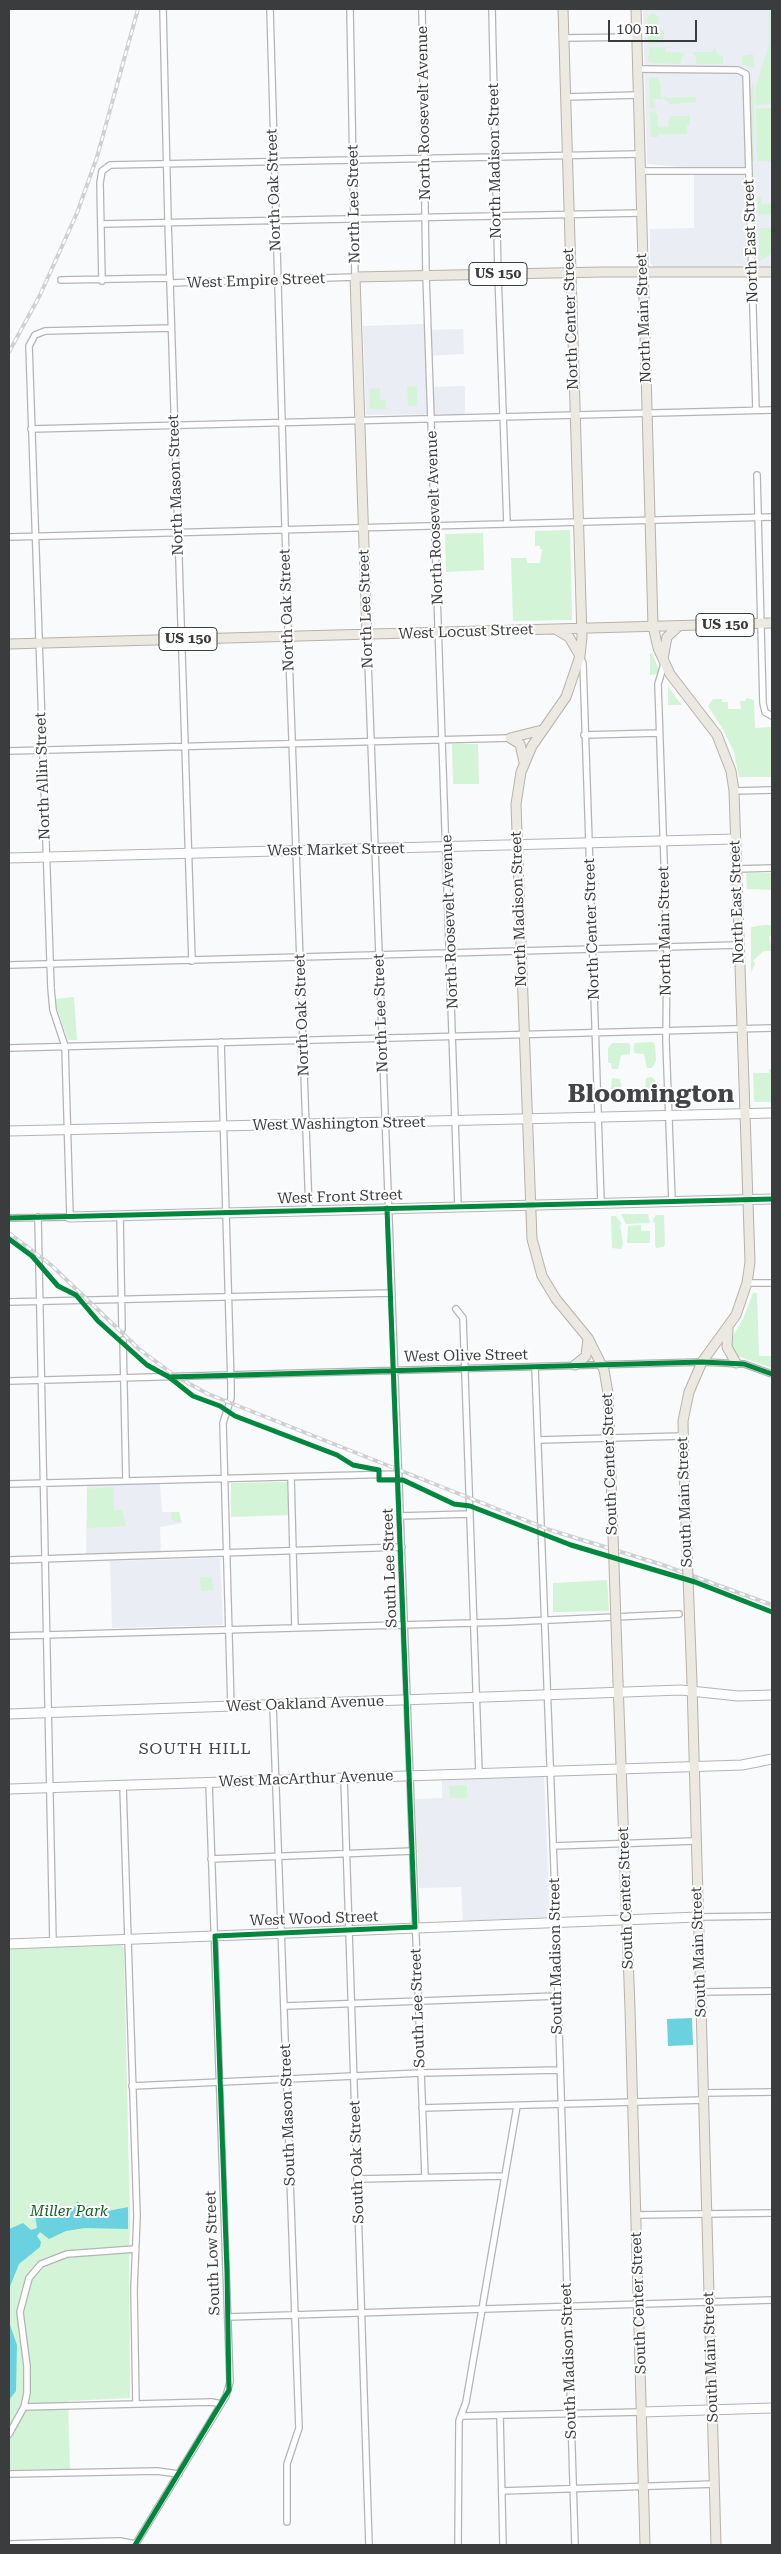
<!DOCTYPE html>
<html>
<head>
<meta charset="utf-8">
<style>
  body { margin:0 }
  #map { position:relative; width:781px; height:2554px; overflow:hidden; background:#f9fafc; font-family:"Roboto Serif",serif }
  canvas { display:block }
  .frame { position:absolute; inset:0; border:10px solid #3b3c3d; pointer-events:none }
  .scale { position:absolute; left:608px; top:20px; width:89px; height:22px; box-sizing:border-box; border:2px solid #3b3c3d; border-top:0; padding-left:6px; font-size:15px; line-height:18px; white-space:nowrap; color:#3b3c3d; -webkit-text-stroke:4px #fff; paint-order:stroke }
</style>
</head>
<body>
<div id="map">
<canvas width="781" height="2554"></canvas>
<div class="frame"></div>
<div class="scale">100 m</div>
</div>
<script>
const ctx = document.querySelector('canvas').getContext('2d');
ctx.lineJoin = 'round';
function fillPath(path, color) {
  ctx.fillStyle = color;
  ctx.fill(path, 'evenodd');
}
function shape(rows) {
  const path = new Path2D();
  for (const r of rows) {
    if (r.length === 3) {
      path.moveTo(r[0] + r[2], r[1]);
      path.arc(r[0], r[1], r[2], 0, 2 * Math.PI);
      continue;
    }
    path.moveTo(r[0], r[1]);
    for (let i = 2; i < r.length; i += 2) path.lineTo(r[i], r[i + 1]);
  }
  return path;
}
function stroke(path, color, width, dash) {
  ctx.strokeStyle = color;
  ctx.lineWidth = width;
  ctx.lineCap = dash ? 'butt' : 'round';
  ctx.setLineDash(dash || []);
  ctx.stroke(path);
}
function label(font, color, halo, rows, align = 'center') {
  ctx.font = font + ' "Roboto Serif",serif';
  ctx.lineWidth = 4;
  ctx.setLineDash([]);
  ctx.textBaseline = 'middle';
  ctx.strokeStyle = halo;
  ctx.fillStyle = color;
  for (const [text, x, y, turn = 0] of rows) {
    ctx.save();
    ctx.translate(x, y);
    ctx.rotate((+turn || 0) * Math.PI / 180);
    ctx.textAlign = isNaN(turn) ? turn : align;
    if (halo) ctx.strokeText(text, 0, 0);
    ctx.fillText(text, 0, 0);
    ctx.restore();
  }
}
const built = shape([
  [643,9,772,9,772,267,654,267,650,263,650,229,694,228,694,168,647,164],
  [424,324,425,330,463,329,464,354,426,356,427,387,465,386,465,414,366,415,363,326],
  [160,1483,162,1512,179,1512,182,1523,160,1527,161,1552,86,1554,87,1485],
  [220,1558,223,1625,112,1628,110,1561],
  [544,1775,550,1917,463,1921,461,1887,419,1888,415,1799,442,1798,442,1778]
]);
const green = shape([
  [769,9,772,9,772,104,756,105,755,91,769,44],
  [653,20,6],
  [664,30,664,43,648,44,648,31],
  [714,46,717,54,723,56,723,64,696,64,696,57,691,52,712,52],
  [649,47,665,47,666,52,684,53,680,64,653,63,648,61],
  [753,54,755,68,742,64,742,56],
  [649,78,658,78,661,89,660,96,663,98,696,97,696,102,669,104,669,101,665,101,665,99,653,99,655,106,653,109,650,108],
  [754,81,754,162,752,162,751,90],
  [756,108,772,108,772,161,757,161],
  [653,111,658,116,657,125,660,127,668,127,670,116,688,116,690,112,690,125,687,125,687,134,658,134,658,137,651,137,650,112],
  [758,197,761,197,761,204,772,204,771,215,758,214],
  [759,228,772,228,772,253,759,262],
  [417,386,417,406,408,406,408,401,410,400,408,400,407,387],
  [380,388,380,400,386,400,386,409,370,409,369,389],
  [570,530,572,620,513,621,511,558,526,558,527,563,540,563,542,549,540,549,540,546,535,546,535,531],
  [483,533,484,570,446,572,445,534],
  [652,653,659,670,657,674,650,675,650,654],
  [668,686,673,694,682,705,668,705],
  [746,698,754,700,755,728,771,727,772,777,739,777,734,752,724,731,708,706,713,699,722,699,722,702,728,702,728,709,741,709,740,701,746,701],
  [452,744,478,744,479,784,453,784],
  [746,873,772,873,772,890,747,889],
  [764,925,770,925,772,928,772,935,769,936,772,951,764,951,759,955,753,961,755,963,751,973,751,927],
  [74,997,77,1040,68,1040,54,999],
  [653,1042,655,1045,656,1061,652,1068,647,1068,644,1054,634,1053,634,1043],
  [612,1043,630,1043,630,1054,621,1055,618,1069,612,1069,611,1063,608,1063,608,1048],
  [769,1069,772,1069,772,1102,754,1102,753,1073,769,1073],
  [652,1077,657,1083,657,1099,654,1102,642,1103,642,1094,645,1091,646,1078],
  [612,1078,620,1079,622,1092,627,1092,623,1094,625,1103,614,1103,610,1098],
  [621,1214,648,1214,650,1223,626,1224],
  [656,1215,664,1215,665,1245,663,1247,656,1248,655,1245,655,1222,653,1223,653,1219],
  [611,1216,616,1216,622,1224,620,1225,623,1244,621,1249,612,1248],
  [641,1225,641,1231,650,1231,650,1243,627,1243,628,1226],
  [753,1293,757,1293,759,1356,772,1356,772,1368,737,1356,730,1346,731,1339,743,1319],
  [287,1482,289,1515,231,1517,231,1483],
  [114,1487,114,1511,122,1510,126,1526,87,1528,87,1489],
  [171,1512,179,1512,181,1521,175,1522,171,1518],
  [200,1577,211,1577,214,1590,201,1591],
  [607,1580,609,1611,553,1612,553,1583],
  [467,1785,467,1798,450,1798,449,1786],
  [121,1944,124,1948,130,2221,129,2259,130,2398,68,2401,70,2469,9,2470,9,1949]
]);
const water = shape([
  [692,2018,693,2045,668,2046,667,2019],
  [77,2201,80,2205,99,2207,103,2212,128,2207,128,2229,85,2228,66,2231,49,2239,40,2232,37,2236,41,2242,40,2247,19,2264,9,2289,9,2229,23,2223,31,2230,37,2228,35,2214,56,2208,68,2210,74,2208],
  [9,2322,17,2345,16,2391,9,2400]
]);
const street = shape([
  [163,9,168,221,192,961],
  [270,9,288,628,309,1211],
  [422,9,426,275,458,1206],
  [492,9,498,274,507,524],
  [564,38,637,37],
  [637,69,738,70,746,74,756,410],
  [565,97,638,95],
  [640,171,749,171],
  [101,224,641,213],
  [61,280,170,278],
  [102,281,100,183,102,171,110,165,639,154],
  [170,283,355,277,350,9],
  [31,429,772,410],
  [757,475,763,703,765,712,772,716],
  [9,537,772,517],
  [367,635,425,2177],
  [580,656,583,663,601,1203],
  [664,664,658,684,667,947,666,1041,672,1201],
  [584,735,659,733],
  [9,751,510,738],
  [734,791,772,790],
  [736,869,772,868],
  [9,965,739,945],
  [221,1042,231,1385,231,1398,223,1423,231,1707],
  [9,1048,772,1028],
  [120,1215,122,1329],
  [38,1217,53,1942],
  [9,1218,70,1217,65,1046,53,1010,51,988,29,346,35,335,45,331,171,328],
  [747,1283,772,1283],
  [9,1302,391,1293],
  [456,1309,463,1318,479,1773],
  [123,1340,126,1480],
  [535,1367,554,1867,575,2545],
  [9,1381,702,1362,744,1364,772,1374],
  [539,1440,683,1436],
  [291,1477,295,1628],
  [9,1484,399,1474],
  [400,1516,470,1514],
  [9,1560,402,1547],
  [9,1636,507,1622,679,1614],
  [273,1705,299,2428,287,2464,287,2522],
  [344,1778,369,2545],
  [123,1786,137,2216,134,2290,136,2404],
  [553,1846,695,1841],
  [211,1859,413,1851],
  [698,1917,772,1916],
  [701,1992,772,1991],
  [285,2006,557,1996],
  [132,2086,421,2073,559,2070],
  [704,2093,772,2092],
  [422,2108,704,2100],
  [358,2179,504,2176],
  [637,2215,772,2213],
  [228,2317,772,2300],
  [24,2407,212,2402,221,2404],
  [462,2416,642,2412],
  [500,2416,503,2545],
  [9,2434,24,2407,27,2393,27,2366,20,2312,29,2278,41,2264,67,2254,135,2249],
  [9,2474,157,2471,179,2474],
  [502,2491,715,2484],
  [9,2544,120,2541,136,2544],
  [135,2545,226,2396,230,2382,209,1783],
  [458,2545,459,2421,466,2402,517,2106]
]);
const secondary = shape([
  [9,858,735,839],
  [9,1131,772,1113],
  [70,1217,772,1199],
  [9,1714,681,1690,738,1696,772,1695],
  [9,1789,742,1765,772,1759],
  [9,1944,698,1917],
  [642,2412,772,2408]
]);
const primary = shape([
  [563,9,582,637,580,656,566,697,532,746,521,772,516,804,519,890,532,1239,542,1276,556,1299,588,1338,604,1370,608,1393,610,1447],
  [636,9,653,626,658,648,670,674,717,735,731,771,734,791,745,1113,750,1262,747,1283,736,1315,702,1362,689,1392,683,1421,684,1471],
  [557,630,569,637,580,656],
  [367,635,355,277,602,272,772,272],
  [9,644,772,623],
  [663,659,667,637,679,626],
  [510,738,542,730],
  [510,738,520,744,524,762],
  [728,1329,727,1347,736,1363],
  [575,1365,586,1356,588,1338],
  [618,1682,630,2009,645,2545],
  [692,1683,716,2545]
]);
const rail = shape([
  [9,352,40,295,77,213,97,157,138,9],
  [9,1233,51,1265,140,1350,177,1377,208,1394,550,1530,660,1564,772,1605]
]);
const primaryBridge = shape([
  [610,1447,618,1682],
  [684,1471,692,1683]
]);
const cycleway = shape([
  [9,1218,772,1199],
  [9,1239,32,1256,58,1286,76,1295,98,1321,147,1365,169,1377,193,1396,220,1406,235,1416,337,1455,353,1465,379,1470,379,1480,403,1480,454,1504,470,1506,571,1545,695,1582,772,1612],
  [169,1377,702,1362,744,1364,772,1374],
  [135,2545,229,2390,227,2272,215,1936,415,1927,387,1208]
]);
const shields = [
  [498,274,58],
  [725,625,58],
  [188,639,58]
];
const shieldNames = [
  ["US 150",498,274],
  ["US 150",725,625],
  ["US 150",188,639]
];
const streetNames = [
  ["North Roosevelt Avenue",424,113,-91],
  ["North Madison Street",495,161,-91],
  ["North Oak Street",274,190,-92],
  ["North Lee Street",354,204,-91],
  ["North East Street",751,241,-92],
  ["West Empire Street",256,281,-2],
  ["North Main Street",644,318,-92],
  ["North Center Street",571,319,-92],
  ["North Mason Street",176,485,-92],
  ["North Roosevelt Avenue",435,518,-92],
  ["North Lee Street",366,609,-92],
  ["North Oak Street",287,610,-92],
  ["West Locust Street",466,632,-2],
  ["North Allin Street",43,776,-92],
  ["West Market Street",336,850,-1],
  ["North East Street",737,902,-92],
  ["North Madison Street",519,909,-92],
  ["North Roosevelt Avenue",450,922,-92],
  ["North Center Street",592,929,-92],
  ["North Main Street",665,931,-91],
  ["North Lee Street",381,1013,-92],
  ["North Oak Street",302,1015,-92],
  ["West Washington Street",339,1124,-1],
  ["West Front Street",340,1197,-2],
  ["West Olive Street",466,1356,-1],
  ["South Center Street",610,1464,-92],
  ["South Main Street",685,1502,-92],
  ["South Lee Street",390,1568,-92],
  ["West Oakland Avenue",305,1704,-2],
  ["West MacArthur Avenue",306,1779,-2],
  ["South Center Street",626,1898,-92],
  ["West Wood Street",314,1919,-2],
  ["South Main Street",699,1952,-92],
  ["South Madison Street",556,1956,-91],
  ["South Lee Street",418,2008,-92],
  ["South Mason Street",288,2115,-92],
  ["South Oak Street",357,2162,-92],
  ["South Low Street",213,2253,-92],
  ["South Center Street",639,2303,-92],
  ["South Main Street",711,2357,-92],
  ["South Madison Street",569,2361,-92]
];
const parkNames = [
  ["Miller Park",69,2212]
];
const neighbourhoodNames = [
  ["SOUTH HILL",195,1749]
];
const townNames = [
  ["Bloomington",651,1095]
];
fillPath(built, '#eaedf3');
fillPath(green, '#d3f4d6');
fillPath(water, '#6ad1e1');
stroke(street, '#b4b4b6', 8);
stroke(secondary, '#b4b4b6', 11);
stroke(primary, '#b8b2a8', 11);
stroke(street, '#fefeff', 5.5);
stroke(secondary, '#fefeff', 9);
stroke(primary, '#ece9e3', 9);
stroke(rail, '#d0d0d2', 4);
stroke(rail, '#fff', 2, [5.5]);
stroke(primaryBridge, '#b8b2a8', 11, []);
stroke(primaryBridge, '#ece9e3', 9);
stroke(cycleway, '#00873e', 5);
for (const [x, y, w] of shields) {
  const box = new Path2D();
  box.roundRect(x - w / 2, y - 11.5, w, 23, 4);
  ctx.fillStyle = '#fff';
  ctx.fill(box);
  stroke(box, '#3b3c3d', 1);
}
label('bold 14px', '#3b3c3d', null, shieldNames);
label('15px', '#3b3c3d', '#fff', streetNames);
label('italic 15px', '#125f20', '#fff', parkNames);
ctx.letterSpacing = '1px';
label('16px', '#434447', '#fff', neighbourhoodNames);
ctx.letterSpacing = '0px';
label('bold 25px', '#434447', '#fff', townNames);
</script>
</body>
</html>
